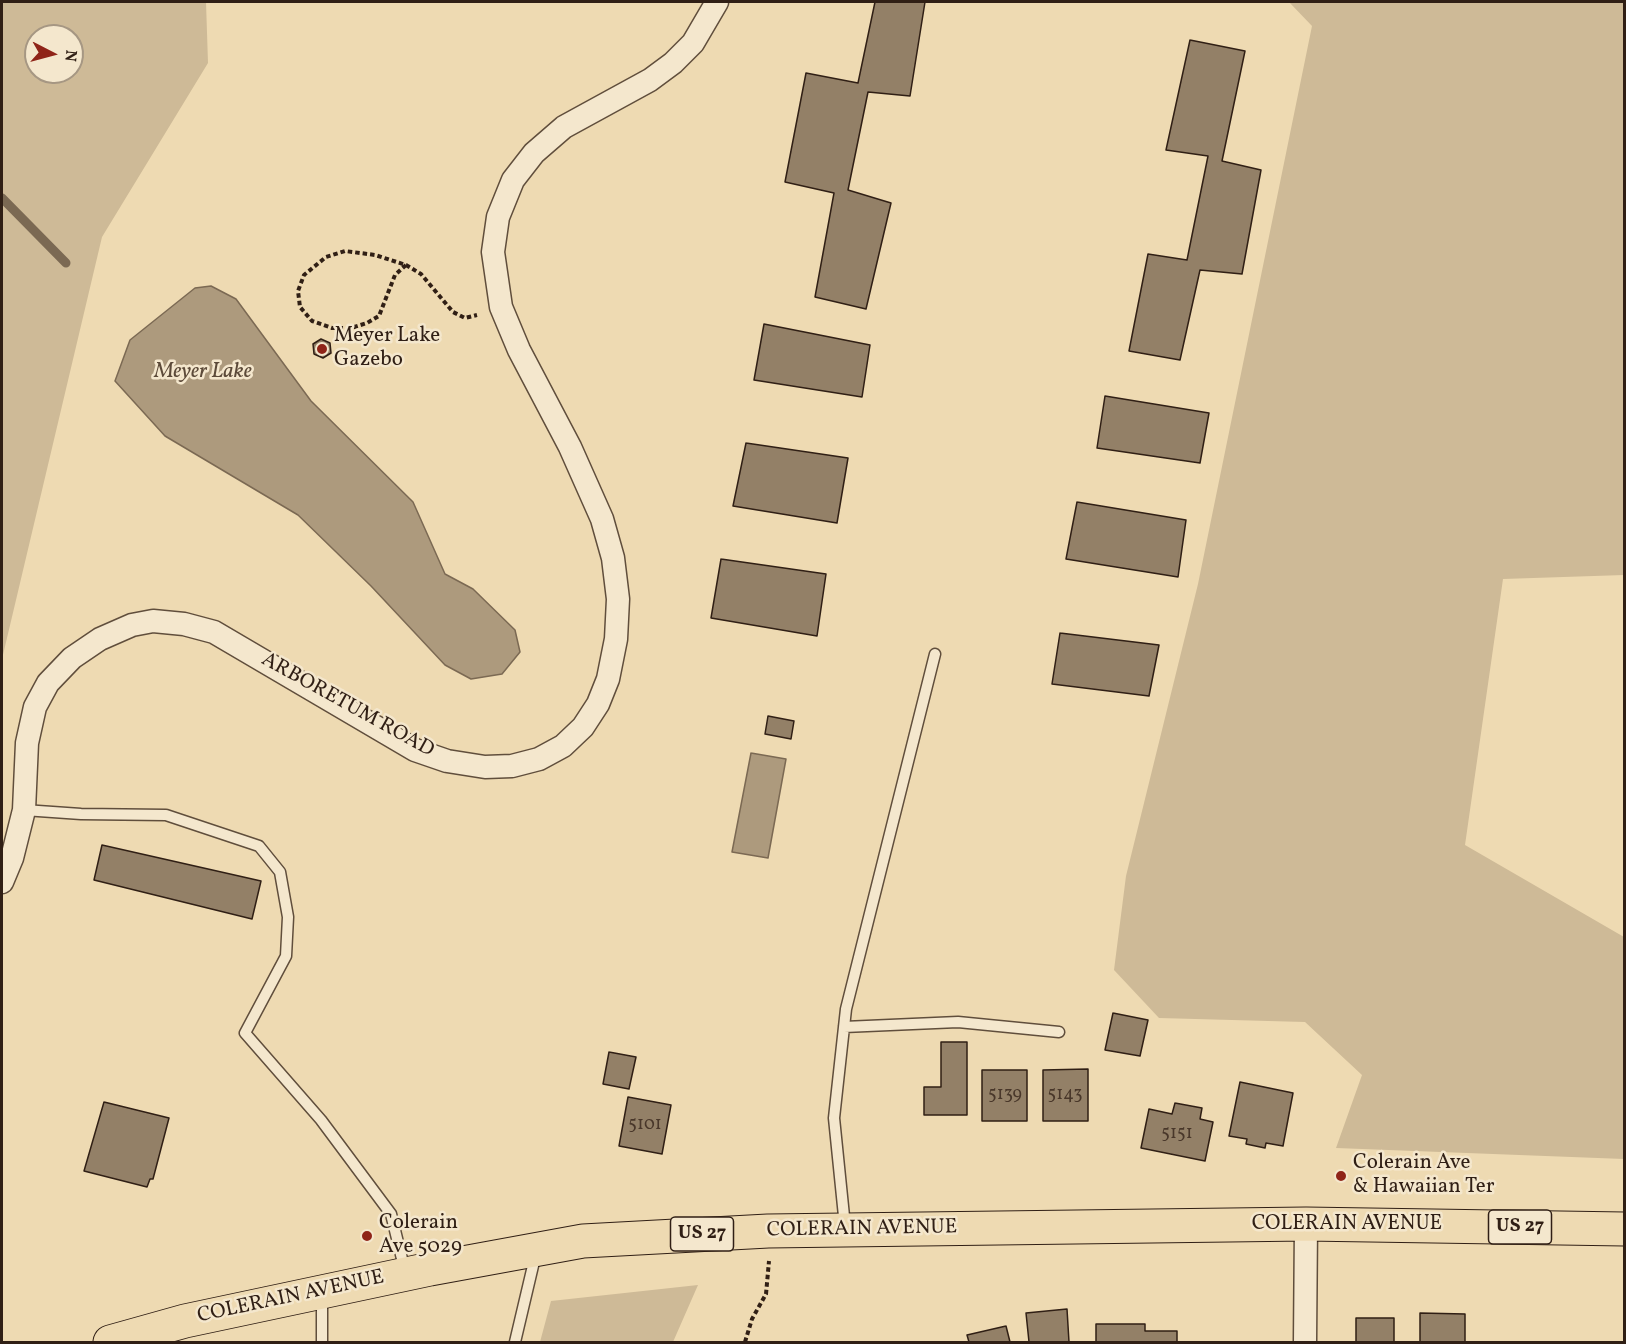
<!DOCTYPE html>
<html>
<head>
<meta charset="utf-8">
<style>
  body { margin:0 }
  #map { position:relative; width:1626px; height:1344px; overflow:hidden; background:#eedab2; font-family:Vollkorn,serif }
  canvas { display:block }
  .frame { position:absolute; inset:0; border:3px solid #301f15; pointer-events:none }
  .north { position:absolute; left:24px; top:24px; width:60px; height:60px; box-sizing:border-box; background:#f4e7cd; border:2px solid #a69783; border-radius:50%; rotate:96deg; font-size:16px; font-weight:700; line-height:24px; text-align:center; color:#301f15 }
  .north::after { content:''; display:block; margin:auto; width:21px; height:27px; background:#8f2418; clip-path:polygon(50% 0,100% 100%,50% 72%,0 100%) }
</style>
</head>
<body>
<div id="map">
<canvas width="1626" height="1344"></canvas>
<div class="frame"></div>
<div class="north">N</div>
</div>
<script>
const ctx = document.querySelector('canvas').getContext('2d');
ctx.lineJoin = 'round';
function fillPath(path, color) {
  ctx.fillStyle = color;
  ctx.fill(path, 'evenodd');
}
function shape(rows) {
  const path = new Path2D();
  for (const r of rows) {
    path.moveTo(r[0], r[1]);
    for (let i = 2; i < r.length; i += 2) path.lineTo(r[i], r[i + 1]);
  }
  return path;
}
function stroke(path, color, width, dash) {
  ctx.strokeStyle = color;
  ctx.lineWidth = width;
  ctx.lineCap = dash ? 'butt' : 'round';
  ctx.setLineDash(dash || []);
  ctx.stroke(path);
}
function label(font, color, halo, rows, align = 'center') {
  ctx.font = font + ' Vollkorn,serif';
  ctx.lineWidth = 5;
  ctx.setLineDash([]);
  ctx.textBaseline = 'middle';
  ctx.strokeStyle = halo;
  ctx.fillStyle = color;
  for (const [text, x, y, turn = 0] of rows) {
    ctx.save();
    ctx.translate(x, y);
    ctx.rotate((+turn || 0) * Math.PI / 180);
    ctx.textAlign = isNaN(turn) ? turn : align;
    if (halo) ctx.strokeText(text, 0, 0);
    ctx.fillText(text, 0, 0);
    ctx.restore();
  }
}
const green = shape([
  [2,2,206,2,208,63,102,237,2,659],
  [36,36,72,36,72,72,36,72],
  [1289,2,1624,2,1624,575,1503,579,1465,845,1624,937,1624,1159,1336,1148,1362,1075,1305,1022,1159,1018,1114,970,1126,876,1198,584,1312,26],
  [698,1285,673,1342,540,1342,551,1301]
]);
const water = shape([
  [211,286,236,299,311,401,413,502,445,574,473,589,515,630,520,652,502,674,471,679,445,665,371,586,298,515,165,436,115,381,130,340,195,288,211,286],
  [751,753,786,759,768,858,732,852,751,753]
]);
const stream = shape([
  [2,198,66,263]
]);
const building = shape([
  [875,2,925,2,910,96,868,92,848,190,891,203,866,309,815,297,834,193,785,182,806,73,858,83,875,2],
  [1190,40,1245,51,1222,161,1261,170,1242,274,1200,270,1180,360,1129,351,1148,254,1187,260,1208,156,1166,150,1190,40],
  [764,324,870,345,862,397,754,380,764,324],
  [321,339,330,343,331,353,323,358,314,354,313,344,321,339],
  [1105,396,1209,413,1200,463,1097,448,1105,396],
  [746,443,848,458,837,523,733,506,746,443],
  [1077,502,1186,520,1178,577,1066,559,1077,502],
  [721,559,826,574,817,636,711,618,721,559],
  [1060,633,1159,645,1149,696,1052,684,1060,633],
  [768,716,794,721,791,739,765,734,768,716],
  [102,845,261,881,252,919,94,880,102,845],
  [1113,1013,1148,1020,1140,1056,1105,1050,1113,1013],
  [941,1042,967,1042,967,1115,924,1115,924,1087,941,1087,941,1042],
  [609,1052,636,1057,629,1089,603,1084,609,1052],
  [1088,1069,1088,1121,1043,1121,1043,1070,1088,1069],
  [982,1070,1027,1070,1027,1121,982,1121,982,1070],
  [1240,1082,1293,1093,1283,1146,1266,1143,1265,1148,1246,1144,1247,1139,1229,1136,1240,1082],
  [628,1097,671,1105,662,1154,619,1146,628,1097],
  [104,1102,169,1118,153,1179,150,1179,147,1187,84,1171,104,1102],
  [1175,1103,1202,1108,1200,1119,1213,1122,1205,1161,1141,1148,1149,1109,1172,1114,1175,1103],
  [1067,1309,1069,1342,1029,1342,1026,1313,1067,1309],
  [1420,1313,1465,1314,1465,1342,1420,1342,1420,1313],
  [1356,1318,1394,1318,1394,1342,1356,1342,1356,1318],
  [1096,1324,1145,1324,1145,1331,1177,1331,1177,1342,1096,1342,1096,1324],
  [1006,1326,1010,1342,969,1342,967,1335,1006,1326]
]);
const path = shape([
  [406,265,395,275,379,316,367,323,351,328,332,328,312,321,300,307,298,291,304,275,326,257,345,251,375,255,406,265,421,274,453,312,465,318,477,315],
  [745,1342,752,1319,766,1294,769,1261]
]);
const service = shape([
  [24,810,81,814,166,815,259,846,280,872,288,917,286,956,245,1033,321,1120,391,1214,405,1271],
  [844,1027,958,1022,1059,1032],
  [845,1226,834,1118,846,1009,935,654],
  [322,1342,322,1295],
  [515,1342,536,1253]
]);
const minor = shape([
  [2,882,12,858,24,810,27,743,35,707,48,683,72,658,100,639,132,625,153,621,184,624,214,632,415,750,447,761,485,767,512,766,539,759,563,746,583,727,598,704,608,679,616,639,618,599,613,558,602,519,570,447,519,350,501,307,493,252,498,217,513,180,534,153,564,127,650,80,673,63,693,43,717,2],
  [1305,1342,1306,1224]
]);
const primary = shape([
  [110,1342,185,1321,430,1269,583,1241,768,1231,1306,1224,1624,1229]
]);
const markers = [
  [322,349,6,"#8f2418"],
  [1341,1176,6,"#8f2418"],
  [367,1236,6,"#8f2418"]
];
const numberNames = [
  ["5139",1005,1096],
  ["5143",1065,1096],
  ["5101",645,1126],
  ["5151",1177,1135]
];
const shields = [
  [1520,1227,63],
  [702,1234,63]
];
const shieldNames = [
  ["US 27",1520,1227],
  ["US 27",702,1234]
];
const poiNames = [
  ["Meyer Lake",334,337],
  ["Gazebo",334,361],
  ["Colerain Ave",1353,1164],
  ["& Hawaiian Ter",1353,1188],
  ["Colerain",379,1224],
  ["Ave 5029",379,1248]
];
const streetNames = [
  ["ARBORETUM ROAD",347,706,29],
  ["COLERAIN AVENUE",1347,1225],
  ["COLERAIN AVENUE",862,1230,-1],
  ["COLERAIN AVENUE",291,1298,-12]
];
const waterNames = [
  ["Meyer Lake",203,373]
];
fillPath(green, '#ceba97');
fillPath(water, '#ad9a7d');
stroke(water, '#7b6953', 1.5);
stroke(stream, '#7b6953', 9);
fillPath(building, '#938067');
stroke(building, '#301f15', 1.5);
stroke(service, '#604e3c', 13);
stroke(minor, '#604e3c', 25);
stroke(primary, '#301f15', 35);
stroke(path, '#301f15', 4, [4.5, 3]);
stroke(service, '#f4e7cd', 10);
stroke(minor, '#f4e7cd', 22);
stroke(primary, '#eedab2', 33);
for (const [x, y, r, color] of markers) {
  const dot = new Path2D();
  dot.arc(x, y, r, 0, 2 * Math.PI);
  ctx.fillStyle = color;
  ctx.fill(dot);
  stroke(dot, '#f4e7cd', 2);
}
label('18px', '#49372a', null, numberNames);
for (const [x, y, w] of shields) {
  const box = new Path2D();
  box.roundRect(x - w / 2, y - 17, w, 34, 4.5);
  ctx.fillStyle = '#f4e7cd';
  ctx.fill(box);
  stroke(box, '#301f15', 1.5);
}
label('bold 20px', '#301f15', null, shieldNames);
label('21px', '#301f15', '#f4e7cd', poiNames, 'left');
label('21px', '#301f15', '#f4e7cd', streetNames);
label('italic 22px', '#5c4a39', '#f4e7cd', waterNames);
</script>
</body>
</html>
